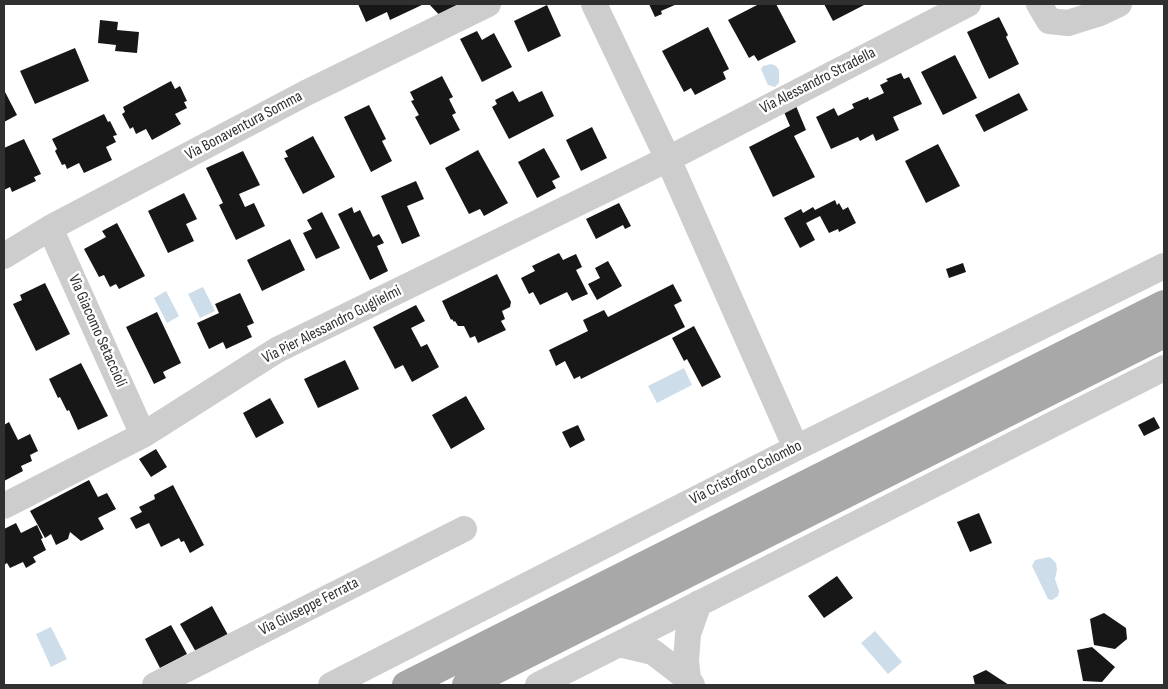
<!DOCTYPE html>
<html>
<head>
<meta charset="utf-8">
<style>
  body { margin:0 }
  #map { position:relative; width:1168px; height:689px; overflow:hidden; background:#fff; font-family:"Sofia Sans Condensed",sans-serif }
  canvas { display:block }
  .frame { position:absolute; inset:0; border:5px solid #303030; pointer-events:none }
</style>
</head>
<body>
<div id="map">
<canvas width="1168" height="689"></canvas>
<div class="frame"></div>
</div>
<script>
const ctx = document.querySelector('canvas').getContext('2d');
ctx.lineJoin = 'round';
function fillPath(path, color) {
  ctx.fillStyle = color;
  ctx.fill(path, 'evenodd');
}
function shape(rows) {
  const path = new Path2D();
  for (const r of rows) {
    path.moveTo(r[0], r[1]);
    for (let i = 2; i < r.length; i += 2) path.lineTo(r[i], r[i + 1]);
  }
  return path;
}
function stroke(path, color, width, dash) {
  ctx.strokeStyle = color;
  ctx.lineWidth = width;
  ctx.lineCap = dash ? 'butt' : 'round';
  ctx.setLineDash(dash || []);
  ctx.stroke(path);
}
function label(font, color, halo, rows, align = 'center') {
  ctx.font = font + ' "Sofia Sans Condensed",sans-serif';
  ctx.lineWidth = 5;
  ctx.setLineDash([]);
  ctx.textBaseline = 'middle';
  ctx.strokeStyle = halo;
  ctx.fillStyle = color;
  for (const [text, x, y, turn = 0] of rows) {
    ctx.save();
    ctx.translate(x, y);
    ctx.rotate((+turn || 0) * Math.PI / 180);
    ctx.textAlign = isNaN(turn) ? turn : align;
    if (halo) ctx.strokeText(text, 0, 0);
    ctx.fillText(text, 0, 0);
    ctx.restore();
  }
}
const water = shape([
  [771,64,776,66,779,70,779,83,775,87,768,85,761,69,763,66],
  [203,287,215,311,200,318,188,294],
  [166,291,179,316,167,323,154,298],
  [684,368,692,385,657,403,648,386],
  [1049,557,1051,558,1056,563,1057,570,1055,579,1059,591,1058,596,1052,600,1048,599,1032,566,1035,560],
  [51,627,67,659,51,667,36,634],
  [875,631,902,662,888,674,861,643]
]);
const building = shape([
  [358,4,424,4,390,20,387,12,366,22],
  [429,4,459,4,443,19],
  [649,4,677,4,661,11,662,14,655,17],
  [759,4,776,4,796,42,758,61,754,55,749,58,728,20],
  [824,4,866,4,833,21],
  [547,5,561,36,528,52,514,21],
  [999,17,1008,35,1006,37,1019,64,989,79,967,32],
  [100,20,118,22,117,30,139,32,137,53,115,51,116,45,98,43],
  [708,27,729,69,723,72,726,79,695,95,691,88,684,92,662,51],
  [477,31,482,40,494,33,512,67,482,82,460,39],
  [75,48,89,81,35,104,20,71],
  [955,55,977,98,943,115,921,72],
  [901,73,904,79,909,77,922,104,893,117,899,130,876,141,873,134,860,141,858,137,831,149,816,117,834,108,838,116,854,108,852,104,868,97,869,100,884,93,880,85,888,81,886,79],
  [442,76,453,97,449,99,456,113,452,115,460,130,430,145,415,117,419,115,411,101,414,100,410,92],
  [171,81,175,89,180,86,187,101,184,102,187,108,175,114,181,124,152,140,146,129,136,134,133,127,130,129,122,114,125,112,123,107],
  [4,90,17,115,4,122],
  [513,91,519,102,542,91,554,116,509,139,492,107,497,104,495,100],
  [1019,93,1028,110,984,132,975,115],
  [369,105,386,139,382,141,392,161,371,172,344,117],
  [781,105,796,106,806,130,794,136,815,177,773,197,749,147,790,126],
  [104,114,108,122,110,121,117,135,113,136,116,142,106,147,112,160,84,173,79,163,67,169,65,164,62,165,55,151,57,149,52,139],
  [592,127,607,158,581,171,566,140],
  [313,136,335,177,303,194,284,158,288,157,285,151],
  [24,139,41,174,34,177,36,181,12,192,10,187,4,190,4,148],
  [938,144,960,186,926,203,905,161],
  [544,148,560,177,552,181,556,188,537,198,518,162],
  [478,150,508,203,484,216,480,209,469,214,445,168],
  [243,151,260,185,239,194,245,207,254,203,265,226,236,240,219,205,223,203,206,168],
  [416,181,424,199,407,206,420,236,402,244,381,196],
  [184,193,197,219,186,224,194,241,168,253,148,211],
  [835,200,837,205,839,203,843,210,848,207,856,223,839,232,838,229,829,233,820,216,806,223,815,240,800,248,784,218,801,209,803,213,813,207,815,210],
  [619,203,631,226,625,229,623,225,596,239,586,219],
  [352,207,354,213,360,210,373,237,379,234,384,243,377,246,388,271,370,280,338,214],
  [322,212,340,248,316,259,303,233,312,229,307,220],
  [117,223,145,276,119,289,116,284,110,287,104,275,99,277,84,249,106,237,102,231],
  [290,239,305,270,262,291,247,260],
  [559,253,563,260,576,254,582,267,576,270,588,294,572,301,567,292,540,305,533,292,529,294,521,278,535,271,532,266],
  [608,261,622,286,597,300,588,284,600,278,595,268],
  [963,263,966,272,949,278,946,269],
  [497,274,511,302,510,307,502,311,505,319,501,321,506,330,478,343,475,336,470,338,464,326,458,326,455,321,454,322,452,319,451,320,442,301],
  [45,283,70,334,36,351,13,304,22,300,20,295],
  [673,284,682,301,674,305,685,327,581,379,580,376,574,379,565,361,556,366,549,350,588,331,583,320,604,310,608,317],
  [240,293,254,323,247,326,252,337,226,349,223,342,209,349,197,323,219,313,215,304],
  [416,305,425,321,411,328,421,347,427,344,439,367,412,382,403,365,395,369,373,327],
  [157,312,181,363,163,372,166,378,154,384,126,327],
  [694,326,721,377,702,387,687,359,684,361,672,338],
  [345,360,359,389,318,408,304,379],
  [81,363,108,416,78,430,69,410,67,411,60,397,58,398,49,379],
  [466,396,485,429,451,449,432,415],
  [270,398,284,423,256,438,243,413],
  [1154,417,1160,428,1144,436,1138,425],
  [9,422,18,440,30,434,38,451,30,455,32,461,21,466,23,471,4,481,4,437,5,436,4,425],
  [578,425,585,440,570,448,562,432],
  [156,449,167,467,151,477,139,459],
  [89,480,98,497,107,493,116,509,98,518,104,529,81,541,70,532,68,539,56,545,51,534,45,538,30,511],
  [173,485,204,545,190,553,184,541,181,542,179,538,161,547,149,523,136,529,130,518,142,512,139,507,155,499,154,495],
  [979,513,992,543,970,552,957,522],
  [16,523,21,533,37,525,43,538,41,539,46,550,33,557,36,562,26,568,23,562,10,568,7,563,4,565,4,529],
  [837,576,853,598,824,618,808,596],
  [212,606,228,635,196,652,180,624],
  [1104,613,1126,628,1127,639,1115,649,1094,645,1090,619],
  [171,625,187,654,160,668,145,639],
  [1092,647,1115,667,1102,682,1083,681,1077,650],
  [986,670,1009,685,975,685,973,676]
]);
const minor = shape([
  [594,4,668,159,796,448],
  [1039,4,1049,21,1068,23,1100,13,1119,4],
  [50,228,143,435],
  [4,256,50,228,306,93,488,4],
  [4,506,143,435,277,350,668,159,968,4],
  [619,644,653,652,688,679,692,685],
  [688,679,686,661,688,634,699,603],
  [155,685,464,529],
  [331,685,796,448,1164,266],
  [538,685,1164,368]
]);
const major = shape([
  [406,685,1164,304],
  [466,685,1164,334]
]);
const streetNames = [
  ["Via Alessandro Stradella",818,81,-27],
  ["Via Bonaventura Somma",244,126,-28],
  ["Via Pier Alessandro Guglielmi",332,325,-27],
  ["Via Giacomo Setaccioli",97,331,66],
  ["Via Cristoforo Colombo",746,473,-27],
  ["Via Giuseppe Ferrata",309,607,-27]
];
fillPath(water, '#cdddea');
fillPath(building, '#171717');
stroke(minor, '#cdcdcd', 26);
stroke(major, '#a8a8a8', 28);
label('16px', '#303030', '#fff', streetNames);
</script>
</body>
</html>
